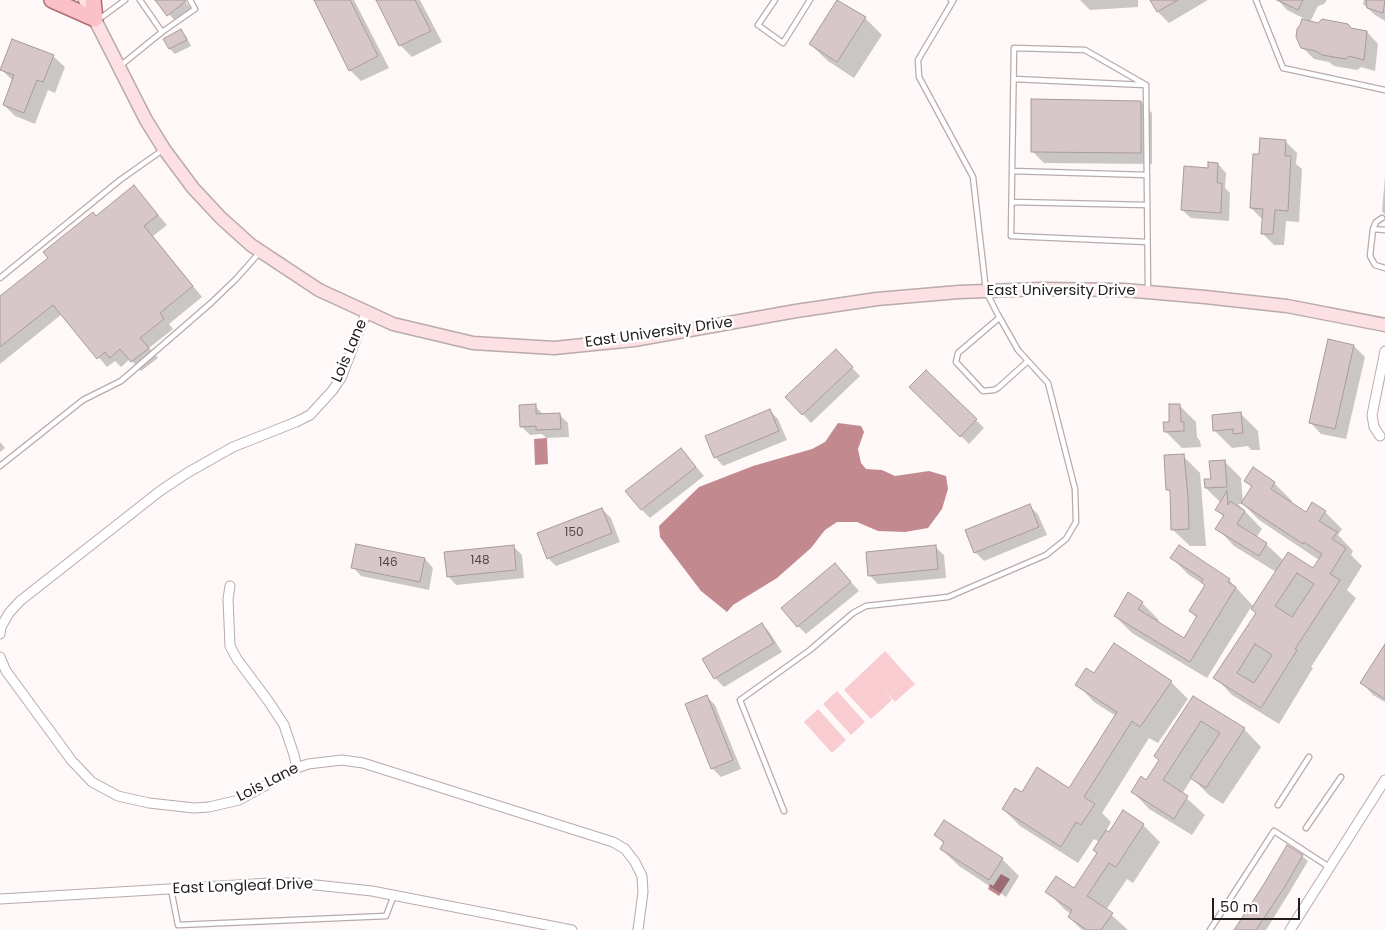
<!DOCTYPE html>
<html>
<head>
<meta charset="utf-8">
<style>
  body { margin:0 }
  #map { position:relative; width:1385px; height:930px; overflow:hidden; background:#fef8f8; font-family:Poppins,sans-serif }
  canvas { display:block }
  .scale { position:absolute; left:1212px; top:898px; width:88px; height:22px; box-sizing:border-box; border:2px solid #231d1d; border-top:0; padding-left:6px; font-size:15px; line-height:18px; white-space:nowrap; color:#231d1d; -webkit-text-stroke:4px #fff; paint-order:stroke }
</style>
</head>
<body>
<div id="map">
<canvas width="1385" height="930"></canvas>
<div class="scale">50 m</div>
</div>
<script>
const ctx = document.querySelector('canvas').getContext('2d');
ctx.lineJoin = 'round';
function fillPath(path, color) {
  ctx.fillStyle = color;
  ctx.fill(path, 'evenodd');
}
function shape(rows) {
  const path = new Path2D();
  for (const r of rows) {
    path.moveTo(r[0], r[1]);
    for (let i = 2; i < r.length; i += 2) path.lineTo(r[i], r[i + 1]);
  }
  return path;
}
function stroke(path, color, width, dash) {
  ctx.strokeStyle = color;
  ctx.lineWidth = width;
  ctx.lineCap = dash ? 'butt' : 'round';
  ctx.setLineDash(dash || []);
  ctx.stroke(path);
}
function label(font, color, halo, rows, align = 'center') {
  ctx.font = font + ' Poppins,sans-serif';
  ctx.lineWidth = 5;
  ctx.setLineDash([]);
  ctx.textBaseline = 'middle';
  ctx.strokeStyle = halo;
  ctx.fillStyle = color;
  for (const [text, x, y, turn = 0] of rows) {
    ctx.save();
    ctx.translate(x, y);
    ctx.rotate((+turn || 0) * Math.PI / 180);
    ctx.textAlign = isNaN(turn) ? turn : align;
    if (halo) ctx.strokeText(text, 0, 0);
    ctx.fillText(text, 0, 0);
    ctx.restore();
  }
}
const green = shape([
  [885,651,915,684,895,702,883,689,892,700,871,719,844,690],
  [837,691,865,722,851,735,823,704],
  [818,709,846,740,832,753,804,722]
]);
const water = shape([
  [838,423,861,426,864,432,858,449,861,463,866,469,882,470,895,476,929,471,946,476,948,489,942,509,928,528,905,532,878,531,857,522,837,522,825,530,811,548,777,578,733,605,727,612,701,591,660,537,659,526,699,487,753,466,812,449,825,442],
  [547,438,548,464,535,465,534,439],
  [1001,874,1010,879,999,896,988,889,990,884,993,886]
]);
const shadow = shape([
  [156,0,184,0,193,11,177,23],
  [315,0,354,0,389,68,361,81,350,70],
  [377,0,420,0,442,42,412,57,400,45],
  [1080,0,1138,0,1138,7,1090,10],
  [1151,0,1208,0,1169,23,1158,12],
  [1278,0,1327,0,1324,4,1318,6,1310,22,1367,32,1378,44,1375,71,1361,67,1357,70,1334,66,1329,62,1314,59,1302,47,1309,21,1287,10],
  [1364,0,1385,0,1385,21,1375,15,1363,4],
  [865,18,882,35,854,78,828,61,810,44],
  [180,31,186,36,191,46,175,54,170,49,165,39],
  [53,56,65,67,55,93,48,90,35,124,15,116,4,105,13,81,2,70],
  [1141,102,1152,113,1152,164,1044,163,1032,151],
  [1285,141,1297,153,1296,164,1302,169,1299,222,1286,221,1284,245,1274,245,1262,233,1262,219,1251,208],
  [1218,164,1226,173,1225,188,1230,193,1229,221,1191,218,1182,210],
  [1385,177,1385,215,1382,211],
  [134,187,167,225,153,236,202,297,169,324,173,329,149,348,158,358,141,371,130,359,121,367,115,361,107,367,62,314,0,364,0,298],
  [1354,346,1365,357,1346,439,1321,434,1310,422],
  [836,351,860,376,811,423,787,397],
  [926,371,984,428,969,444,911,387],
  [1179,405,1196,422,1197,437,1200,441,1201,447,1182,448,1165,431,1171,423],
  [535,406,544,415,559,414,568,423,569,437,546,438,542,434,530,435,521,426],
  [770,411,778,419,787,440,723,466,715,457],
  [1241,414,1258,431,1260,450,1251,450,1248,446,1232,448,1215,431],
  [0,442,5,448,0,452],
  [681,449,704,476,650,518,642,510],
  [1183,456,1200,473,1206,546,1190,546,1172,529,1171,493,1167,489],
  [1224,461,1241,478,1243,502,1253,488,1245,481,1253,469,1274,483,1292,501,1290,503,1307,514,1325,512,1342,529,1338,535,1353,551,1351,555,1362,566,1347,590,1356,598,1311,667,1313,668,1279,724,1232,695,1215,677,1257,613,1251,607,1207,678,1132,633,1115,616,1142,603,1159,620,1157,622,1184,639,1197,618,1190,611,1206,586,1189,575,1172,558,1229,580,1254,607,1276,572,1234,546,1217,528,1224,517,1217,510,1221,503,1206,488],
  [1238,504,1243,504,1259,520,1319,560,1313,570,1284,561,1266,544,1256,538,1262,529],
  [1029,506,1038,514,1047,535,984,561,975,552],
  [602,509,611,518,620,542,556,566,548,558],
  [357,545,425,559,433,568,429,590,361,576,353,567],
  [513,546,522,555,524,578,456,585,448,576],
  [935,547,944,555,946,578,878,584,870,576,867,553],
  [835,564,859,591,806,634,798,626],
  [762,624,770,633,782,652,724,687,715,678,704,660],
  [1114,645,1171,682,1188,699,1158,743,1149,738,1102,813,1111,822,1106,831,1110,834,1143,825,1160,842,1133,883,1127,879,1106,910,1128,930,1082,930,1069,917,1071,914,1064,909,1047,891,1074,889,1098,853,1100,842,1094,839,1078,863,1020,826,1003,809,1022,793,1069,789,1116,716,1094,702,1077,684,1095,675],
  [1385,647,1385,702,1373,695,1362,683],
  [706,696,715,705,741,769,721,777,712,768],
  [1194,697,1244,729,1261,747,1223,804,1209,795,1192,778,1182,794,1205,815,1192,835,1149,809,1132,791,1147,782],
  [944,822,1002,859,1019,876,1006,897,959,866,941,849,944,844,936,835],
  [1287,847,1302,856,1308,861,1289,893,1266,930,1236,930]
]);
const building = shape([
  [155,0,186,0,186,1,167,16,155,0],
  [314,0,350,0,378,56,349,71,314,0],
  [376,0,415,0,431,31,399,46,376,0],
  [837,0,866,17,837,62,809,44,837,0],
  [1150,0,1178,0,1157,12,1150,0],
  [1277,0,1303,0,1298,10,1277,0],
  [1366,0,1385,0,1383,13,1367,8,1366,0],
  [1302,19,1318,23,1322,19,1348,24,1351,28,1367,31,1364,60,1349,56,1346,59,1322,55,1316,51,1301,48,1296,37,1297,29,1300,25,1302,19],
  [181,29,187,40,169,49,163,39,181,29],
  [12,39,54,55,43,82,37,80,24,113,3,105,14,75,0,70,12,39],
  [1031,99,1141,101,1141,153,1031,152,1031,99],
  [1260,138,1286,140,1285,156,1291,156,1288,211,1275,210,1273,234,1261,234,1263,209,1250,208,1253,154,1259,154,1260,138],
  [1208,162,1218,163,1217,183,1222,183,1221,213,1181,210,1184,166,1208,168,1208,162],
  [134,185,158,215,144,226,193,286,160,313,164,319,140,338,149,348,131,362,120,349,110,358,105,352,97,359,53,305,0,347,0,296,48,258,43,252,93,212,96,216,134,185],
  [1328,339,1354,345,1335,429,1309,423,1328,339],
  [836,349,853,367,802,415,785,397,836,349],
  [926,370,977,419,960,437,909,387,926,370],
  [536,404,536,414,560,413,561,429,536,430,536,426,520,427,519,405,536,404],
  [1169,404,1180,404,1181,422,1184,422,1184,431,1164,432,1163,422,1169,422,1169,404],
  [770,409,779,431,714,458,705,436,770,409],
  [1241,412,1243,433,1233,434,1233,429,1213,431,1212,415,1241,412],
  [681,448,696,467,641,510,625,491,681,448],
  [1184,454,1188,497,1189,529,1171,530,1170,490,1166,490,1164,455,1184,454],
  [1225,460,1227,487,1205,488,1204,479,1211,479,1209,461,1225,460],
  [1253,467,1275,482,1271,489,1306,512,1312,502,1326,511,1319,521,1337,532,1332,539,1346,548,1330,574,1340,580,1295,649,1297,650,1261,708,1213,678,1256,613,1251,609,1288,552,1313,568,1322,554,1304,542,1303,544,1241,503,1252,486,1244,481,1253,467],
  [1297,573,1314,584,1292,617,1275,606,1297,573],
  [1255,644,1272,655,1254,683,1237,673,1255,644],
  [1227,491,1228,505,1230,501,1245,511,1237,524,1267,543,1259,556,1215,529,1224,515,1215,510,1227,491],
  [1030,504,1039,527,974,553,965,530,1030,504],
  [602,508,612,533,547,559,537,533,602,508],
  [356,544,425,558,420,582,351,568,356,544],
  [514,545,516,570,447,577,444,552,514,545],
  [936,545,938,569,868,576,866,552,936,545],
  [1179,545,1230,579,1228,582,1236,587,1190,662,1114,616,1128,592,1143,602,1138,609,1184,638,1197,616,1189,611,1205,585,1201,582,1203,579,1170,558,1179,545],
  [835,563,851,582,797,627,781,608,835,563],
  [762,623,774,643,714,679,702,659,762,623],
  [1114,643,1172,681,1140,727,1132,721,1084,797,1095,804,1081,825,1076,822,1061,847,1002,809,1015,788,1022,792,1037,767,1069,788,1117,712,1075,685,1086,668,1094,673,1114,643],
  [1385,644,1385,699,1360,683,1385,644],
  [707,695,733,760,711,769,685,704,707,695],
  [1193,696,1245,728,1206,788,1190,778,1220,733,1201,721,1163,780,1188,796,1174,819,1131,792,1141,776,1146,780,1159,760,1154,756,1193,696],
  [1123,810,1144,824,1116,867,1109,863,1087,896,1113,913,1101,930,1087,930,1068,917,1072,910,1045,892,1056,876,1074,888,1097,853,1093,850,1106,830,1109,832,1123,810],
  [944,820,1003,858,989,880,940,849,944,842,934,835,944,820],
  [1287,845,1303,855,1284,888,1256,930,1234,930,1264,884,1287,845]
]);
const service = shape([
  [140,0,162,32,195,9,190,0],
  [775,0,758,25,783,43,810,0],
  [1256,0,1283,68,1385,90],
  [98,20,125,0],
  [120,66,162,32],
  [1014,79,1145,85],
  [1146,85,1085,50,1014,48,1011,236,1147,242],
  [1146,85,1148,292],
  [1012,171,1147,175],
  [1012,202,1147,205],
  [1373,229,1376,222,1382,218],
  [1385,230,1373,229,1370,256,1375,265,1385,268],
  [0,278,120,180,164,149],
  [999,318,958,353,956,362,983,391,994,390,998,388,1028,361],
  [0,466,83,400,121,381,211,303,236,279,260,252],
  [1278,805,1309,757],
  [784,811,740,700,810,650,853,613,866,606,948,597,1046,555,1066,539,1076,522,1075,489,1048,383,1018,350,997,313,986,291,973,177,919,77,918,60,953,1,951,0],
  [1306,828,1341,777],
  [171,889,178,925,386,916,394,895],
  [1210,930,1274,831,1329,867]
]);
const minor = shape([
  [1380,436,1374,427,1372,415,1385,351],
  [230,586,228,599,230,646,237,659,269,702,284,725,294,755,297,768],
  [0,634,1,627,9,613,20,601,160,491,187,473,233,447,296,422,310,415,332,391,341,378,367,311],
  [0,657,6,671,72,761,92,782,118,796,149,803,194,808,209,807,239,800,297,768,308,764,342,760,363,763,613,842,625,849,635,862,642,876,643,892,638,930],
  [0,899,270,883,297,883,372,891,572,930],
  [1290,930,1385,780]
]);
const secondary = shape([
  [85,0,146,120,164,149,193,188,221,218,251,245,319,290,393,324,473,343,554,348,634,340,796,311,877,299,959,292,1041,289,1124,290,1205,297,1287,306,1385,325]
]);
const primary = shape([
  [52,0,95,19,93,0]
]);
const numberNames = [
  ["150",574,533],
  ["148",480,561],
  ["146",388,563]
];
const streetNames = [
  ["East University Drive",1061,291],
  ["East University Drive",659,333,-8],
  ["Lois Lane",350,351,-67],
  ["Lois Lane",268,783,-27],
  ["East Longleaf Drive",243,887,-2]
];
fillPath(green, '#f8ccd0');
fillPath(water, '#c2898f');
fillPath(shadow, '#0003');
fillPath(building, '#d7c7c8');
stroke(building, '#a99a9c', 1);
stroke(service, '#b9aaab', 7);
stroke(minor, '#b9aaab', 11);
stroke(secondary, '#b9aaab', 15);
stroke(primary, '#ad6d75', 18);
stroke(service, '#fff', 4.5);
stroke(minor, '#fff', 9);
stroke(secondary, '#fde0e4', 12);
stroke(primary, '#fbc1c8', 15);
label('12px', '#504848', null, numberNames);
label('15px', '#231d1d', '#fff', streetNames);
</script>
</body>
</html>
